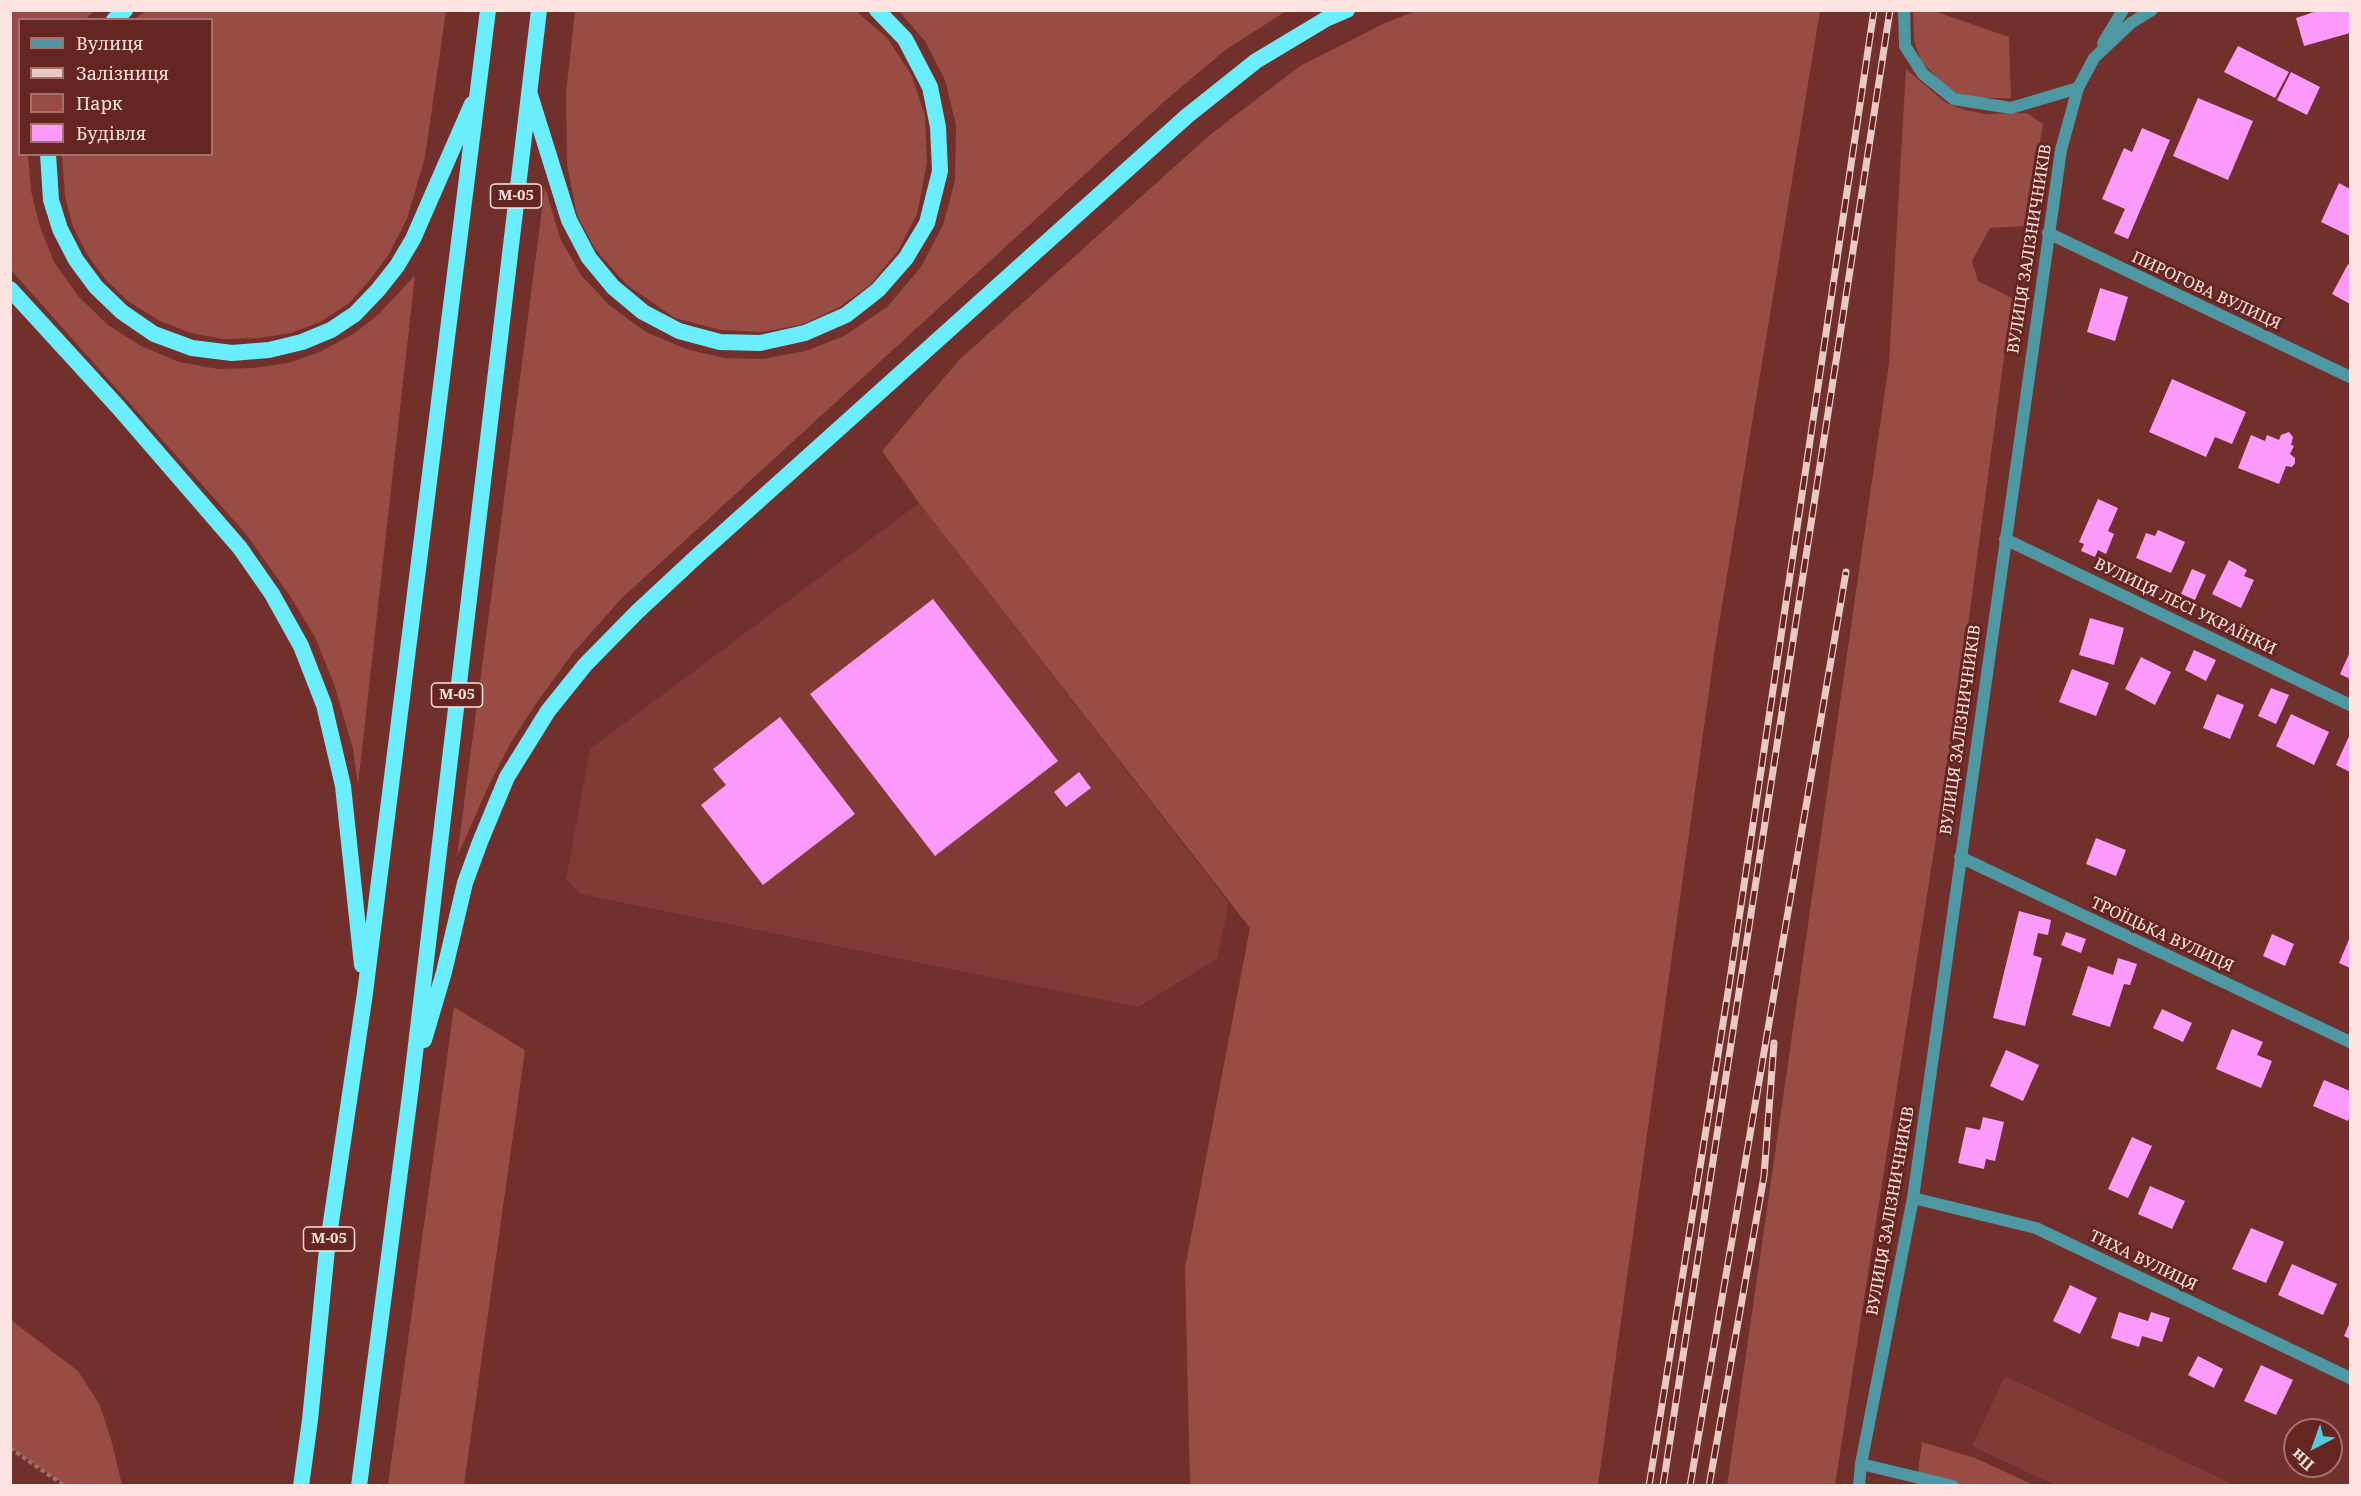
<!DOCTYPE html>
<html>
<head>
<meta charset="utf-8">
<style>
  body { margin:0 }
  #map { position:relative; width:2361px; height:1496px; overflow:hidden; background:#71302b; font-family:"Noto Serif",serif }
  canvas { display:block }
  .frame { position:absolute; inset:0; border:12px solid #fde4e1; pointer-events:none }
  .legend { position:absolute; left:18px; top:18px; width:195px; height:138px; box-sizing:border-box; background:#652520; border:2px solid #a2716d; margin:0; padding:8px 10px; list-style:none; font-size:18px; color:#fde4e1 }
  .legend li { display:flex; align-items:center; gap:12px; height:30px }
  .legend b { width:30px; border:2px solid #a2716d }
  .north { position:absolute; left:2283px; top:1418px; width:60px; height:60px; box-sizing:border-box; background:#652520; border:2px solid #a2716d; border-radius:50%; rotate:221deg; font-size:16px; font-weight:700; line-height:24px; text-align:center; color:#fde4e1 }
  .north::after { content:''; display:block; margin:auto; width:21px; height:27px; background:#53cbdb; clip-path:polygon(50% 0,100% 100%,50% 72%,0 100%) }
</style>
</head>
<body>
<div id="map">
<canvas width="2361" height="1496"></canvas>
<div class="frame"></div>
<ul class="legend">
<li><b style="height:8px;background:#4e98a3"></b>Вулиця</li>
<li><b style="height:8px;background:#e8c9c6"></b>Залізниця</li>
<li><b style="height:16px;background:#994c44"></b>Парк</li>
<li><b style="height:16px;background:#fc9afb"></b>Будівля</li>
</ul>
<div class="north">Пн</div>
</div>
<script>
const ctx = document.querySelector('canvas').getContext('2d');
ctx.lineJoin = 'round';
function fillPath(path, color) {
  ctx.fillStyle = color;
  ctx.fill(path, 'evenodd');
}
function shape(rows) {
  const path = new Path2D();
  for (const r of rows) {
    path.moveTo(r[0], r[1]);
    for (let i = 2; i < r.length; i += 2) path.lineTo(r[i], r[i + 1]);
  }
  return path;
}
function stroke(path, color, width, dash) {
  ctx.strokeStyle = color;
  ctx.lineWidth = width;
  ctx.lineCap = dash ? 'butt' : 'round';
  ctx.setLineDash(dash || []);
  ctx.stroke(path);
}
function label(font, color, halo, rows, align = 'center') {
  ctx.font = font + ' "Noto Serif",serif';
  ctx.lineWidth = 6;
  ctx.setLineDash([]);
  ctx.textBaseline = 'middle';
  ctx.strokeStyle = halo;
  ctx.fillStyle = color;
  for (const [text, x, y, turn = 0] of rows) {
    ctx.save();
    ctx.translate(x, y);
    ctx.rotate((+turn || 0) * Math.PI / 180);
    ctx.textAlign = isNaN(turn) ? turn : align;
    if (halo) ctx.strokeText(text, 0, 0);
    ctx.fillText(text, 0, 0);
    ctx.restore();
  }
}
const built = shape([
  [919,503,1229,903,1217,959,1138,1007,580,894,566,879,590,749],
  [2005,1376,2234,1485,2055,1485,1972,1446]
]);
const green = shape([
  [95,10,86,19,20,20,20,154,28,155,31,191,40,227,54,262,79,297,108,325,141,346,179,362,218,369,254,368,288,363,320,352,355,333,379,314,415,275,358,785,353,749,334,684,315,637,290,596,246,534,11,270,11,11],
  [1418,10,1820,11,1715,648,1598,1485,1190,1485,1185,1268,1250,928,919,503,882,451,959,360,1211,134,1300,66,1385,23],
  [146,11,446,11,425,157,407,219,389,254,369,281,348,304,320,322,291,333,260,338,223,339,191,333,160,321,128,301,105,279,87,254,73,227,65,196,62,155,212,154,212,20,134,19],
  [575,11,856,11,888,39,912,76,925,116,927,163,917,214,898,251,870,285,838,308,801,325,761,332,721,330,675,318,627,285,595,249,577,215,567,165,566,93],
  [899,11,1286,11,1224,51,1167,99,622,598,572,654,535,705,510,744,488,787,457,857,545,187,560,238,581,275,609,305,646,332,686,349,724,358,762,359,806,351,844,336,887,307,921,267,943,225,955,180,956,125,945,80,925,41],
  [1913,11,1934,11,2009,37,2011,98,1964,98,1941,82,1921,61,1914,40],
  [1906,69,1946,103,1965,110,1985,114,2027,113,2043,124,2025,226,1990,228,1972,261,1978,281,2012,298,1961,677,1835,1485,1727,1486,1889,363],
  [454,1007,525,1050,464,1485,388,1485],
  [11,1320,78,1371,100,1405,111,1439,122,1485,65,1485,11,1448],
  [1922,1442,1975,1458,2034,1485,1916,1486]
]);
const building = shape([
  [2320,10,2350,10,2350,33,2304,46,2296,18],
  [2238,46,2289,72,2275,98,2224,72],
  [2291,72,2320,87,2307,115,2277,100],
  [2198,98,2253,121,2228,180,2173,156],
  [2142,128,2170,140,2128,239,2114,233,2125,209,2102,199,2124,148,2132,152],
  [2339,183,2350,189,2350,236,2321,222],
  [2348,264,2350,266,2350,304,2332,294],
  [2100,288,2128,297,2115,341,2087,332],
  [2172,379,2246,412,2232,444,2215,437,2206,457,2149,432],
  [2289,432,2293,437,2291,445,2294,446,2290,454,2295,458,2295,463,2292,467,2286,466,2279,484,2238,468,2251,435,2265,441,2267,435,2279,440,2281,435],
  [2098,499,2118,508,2108,531,2114,534,2106,554,2098,550,2095,557,2081,551,2084,544,2079,542],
  [2158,530,2185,542,2171,573,2136,558,2146,533,2155,536],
  [2229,560,2247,570,2244,576,2254,580,2241,608,2212,594],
  [2192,569,2206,575,2195,600,2181,594],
  [933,599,1058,761,935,856,810,694],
  [2090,618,2124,628,2114,665,2079,655],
  [2194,650,2216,660,2206,681,2185,670],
  [2350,652,2350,679,2340,674],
  [2141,657,2171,672,2155,705,2125,689],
  [2072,669,2109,683,2096,716,2059,702],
  [2271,688,2289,695,2276,724,2258,716],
  [2217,694,2244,705,2230,739,2203,728],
  [2291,714,2329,732,2314,765,2276,746],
  [780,717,855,814,763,885,701,805,726,785,713,769],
  [2350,734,2350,772,2336,765],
  [1079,772,1091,788,1066,807,1054,792],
  [2096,838,2126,850,2116,876,2086,864],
  [2019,911,2051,920,2048,935,2038,933,2033,955,2042,958,2025,1026,1993,1018],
  [2066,932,2086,939,2081,953,2061,945],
  [2272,934,2294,944,2285,966,2263,956],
  [2350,937,2350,968,2339,963],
  [2118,958,2137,964,2130,985,2124,984,2110,1027,2072,1015,2088,966,2113,975],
  [2162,1009,2192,1023,2183,1042,2153,1028],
  [2232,1029,2263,1042,2257,1055,2272,1061,2261,1088,2216,1069],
  [2006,1050,2039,1065,2023,1101,1990,1086],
  [2324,1080,2350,1091,2350,1115,2348,1121,2313,1106],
  [1983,1117,2004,1122,1995,1161,1986,1159,1984,1169,1958,1163,1966,1127,1980,1130],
  [2132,1137,2152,1146,2128,1198,2108,1189],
  [2150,1186,2185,1201,2172,1229,2138,1214],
  [2251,1228,2284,1242,2266,1283,2232,1269],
  [2292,1264,2337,1284,2323,1315,2278,1295],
  [2070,1285,2097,1298,2080,1334,2053,1321],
  [2119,1312,2148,1321,2151,1312,2170,1318,2162,1342,2142,1336,2139,1347,2111,1338],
  [2350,1322,2350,1339,2344,1336],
  [2198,1356,2223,1369,2214,1388,2188,1375],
  [2261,1365,2293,1380,2276,1415,2244,1401]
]);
const path = shape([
  [10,1448,65,1486]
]);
const service = shape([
  [1904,10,1905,46,1923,74,1954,99,2011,108,2078,88]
]);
const minor = shape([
  [2048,233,2350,377],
  [2005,539,2350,705],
  [1960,857,2350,1042],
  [1913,1198,2036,1228,2350,1378],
  [1861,1464,1953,1486]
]);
const tertiary = shape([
  [2103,43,2123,10],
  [1859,1486,1861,1464,1913,1198,2061,150,2078,88,2094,58,2131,23,2152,10]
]);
const trunk = shape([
  [114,20,125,10],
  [530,95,569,220,589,258,613,287,643,312,679,331,720,342,760,343,805,333,846,315,878,290,906,258,927,223,940,171,938,127,930,87,905,39,877,10],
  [48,154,51,200,60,229,76,260,96,287,122,312,154,334,192,348,232,353,269,350,302,342,331,330,355,314,378,290,397,266,413,239,472,104],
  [10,289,118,407,240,548,272,594,301,646,324,705,343,786,362,965],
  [424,1040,444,972,465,883,480,842,507,777,548,711,585,665,637,612,695,558,1187,116,1256,61,1326,19,1347,10],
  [301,1486,310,1420,327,1249,365,993,488,10],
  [359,1486,411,1087,539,10]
]);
const rail = shape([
  [1649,1486,1729,986,1874,10],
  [1663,1486,1890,10],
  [1690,1486,1846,572],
  [1709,1486,1764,1176,1774,1043]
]);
const shields = [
  [516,196,51],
  [457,695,51],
  [329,1239,51]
];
const shieldNames = [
  ["М-05",516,196],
  ["М-05",457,695],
  ["М-05",329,1239]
];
const streetNames = [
  ["ВУЛИЦЯ ЗАЛІЗНИЧНИКІВ",2030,249,-81],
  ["ПИРОГОВА ВУЛИЦЯ",2206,291,25],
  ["ВУЛИЦЯ ЛЕСІ УКРАЇНКИ",2185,607,26],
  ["ВУЛИЦЯ ЗАЛІЗНИЧНИКІВ",1961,730,-82],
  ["ТРОЇЦЬКА ВУЛИЦЯ",2162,935,25],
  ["ВУЛИЦЯ ЗАЛІЗНИЧНИКІВ",1891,1211,-80],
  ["ТИХА ВУЛИЦЯ",2143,1261,26]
];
fillPath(built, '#813a34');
fillPath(green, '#994c44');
fillPath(building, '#fc9afb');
stroke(path, '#a16d69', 4, [4.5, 3]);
stroke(service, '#4e98a3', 12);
stroke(minor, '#4e98a3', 12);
stroke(tertiary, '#4e98a3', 12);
stroke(trunk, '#6aeefe', 16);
stroke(rail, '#e8c9c6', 7);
stroke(rail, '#652520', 4.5, [14]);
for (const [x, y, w] of shields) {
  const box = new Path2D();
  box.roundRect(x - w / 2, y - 12, w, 24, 4.5);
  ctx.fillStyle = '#652520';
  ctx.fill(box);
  stroke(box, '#fde4e1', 1.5);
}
label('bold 15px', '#fde4e1', null, shieldNames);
label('16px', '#fde4e1', '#652520', streetNames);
</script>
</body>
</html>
